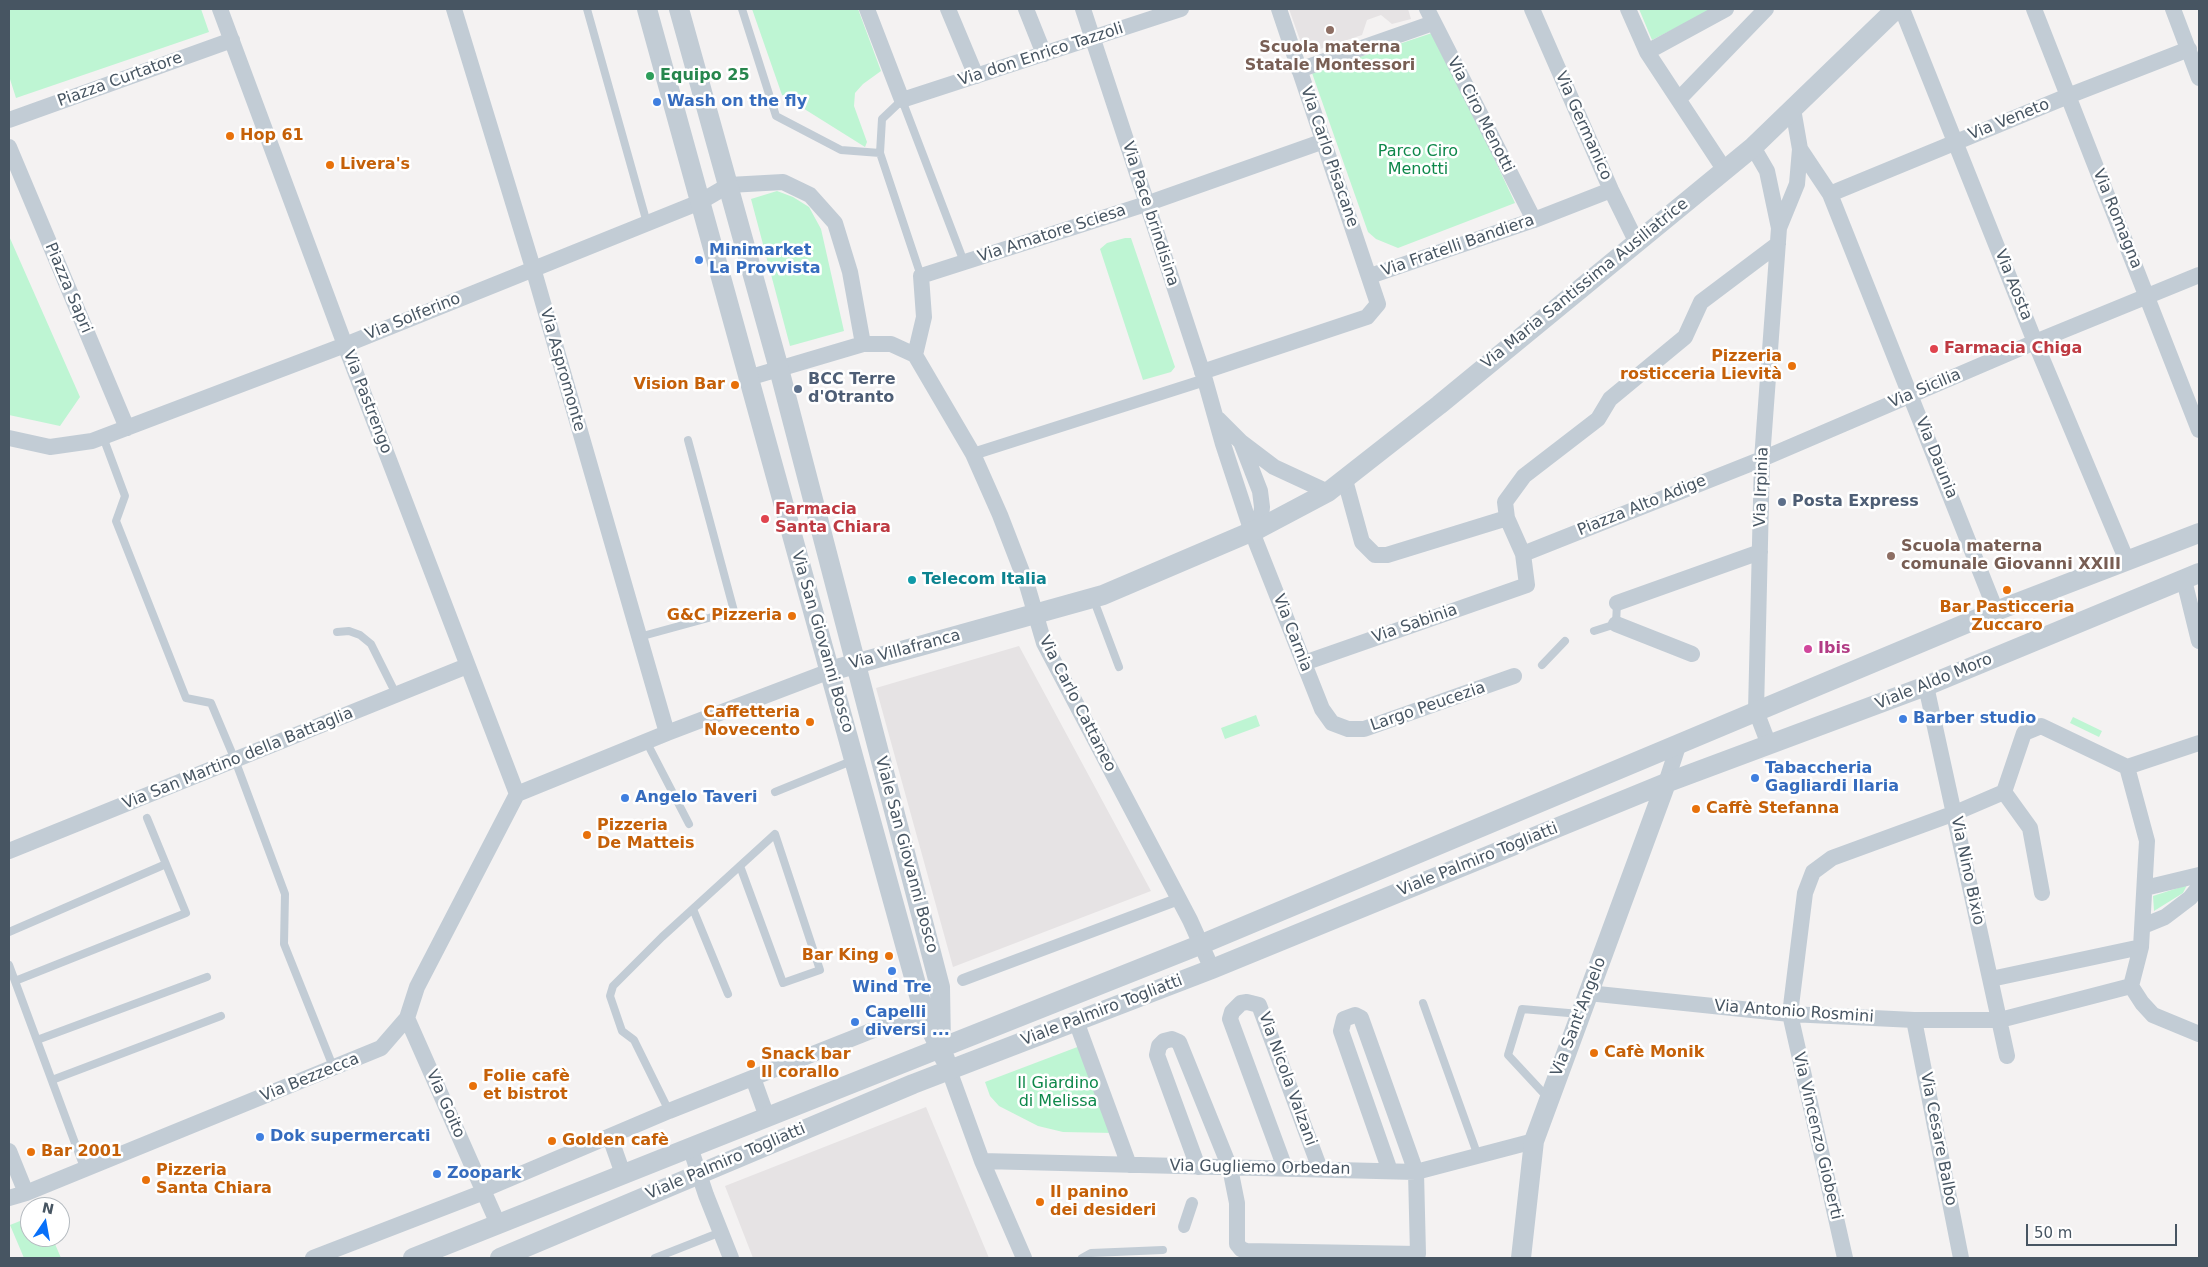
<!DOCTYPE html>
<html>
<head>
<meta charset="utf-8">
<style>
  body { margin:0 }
  #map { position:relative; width:2208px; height:1267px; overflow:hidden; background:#f4f2f2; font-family:"DejaVu Sans",sans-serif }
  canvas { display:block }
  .frame { position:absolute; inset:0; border:10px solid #475562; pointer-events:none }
  .north { position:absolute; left:20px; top:1197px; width:50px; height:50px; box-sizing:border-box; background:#fff; border:1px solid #b5bbc0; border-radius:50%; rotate:12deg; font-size:14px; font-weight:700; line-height:20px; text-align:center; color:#475562 }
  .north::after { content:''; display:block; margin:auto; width:18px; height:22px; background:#0870f9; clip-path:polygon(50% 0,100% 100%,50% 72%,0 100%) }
  .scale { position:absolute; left:2026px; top:1224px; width:151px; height:22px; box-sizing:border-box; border:2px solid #475562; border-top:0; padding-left:6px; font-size:15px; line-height:18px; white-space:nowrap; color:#475562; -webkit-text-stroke:4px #fff; paint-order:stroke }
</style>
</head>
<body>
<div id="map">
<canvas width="2208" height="1267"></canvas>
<div class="frame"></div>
<div class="north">N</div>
<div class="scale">50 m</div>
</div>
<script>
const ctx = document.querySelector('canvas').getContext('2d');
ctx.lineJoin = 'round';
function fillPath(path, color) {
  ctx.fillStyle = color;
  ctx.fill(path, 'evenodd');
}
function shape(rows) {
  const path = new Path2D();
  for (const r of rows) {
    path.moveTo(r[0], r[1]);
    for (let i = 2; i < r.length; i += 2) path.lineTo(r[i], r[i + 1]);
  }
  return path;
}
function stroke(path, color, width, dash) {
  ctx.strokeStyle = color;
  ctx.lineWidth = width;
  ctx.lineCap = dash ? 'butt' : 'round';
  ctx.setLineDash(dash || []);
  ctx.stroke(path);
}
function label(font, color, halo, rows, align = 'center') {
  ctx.font = font + ' "DejaVu Sans",sans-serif';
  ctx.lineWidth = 5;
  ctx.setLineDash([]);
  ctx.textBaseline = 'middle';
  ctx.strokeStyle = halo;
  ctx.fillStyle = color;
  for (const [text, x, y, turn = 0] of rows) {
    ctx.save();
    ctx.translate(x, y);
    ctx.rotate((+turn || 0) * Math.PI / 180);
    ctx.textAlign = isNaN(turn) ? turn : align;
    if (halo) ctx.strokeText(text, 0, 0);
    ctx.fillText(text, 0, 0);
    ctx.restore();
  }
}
const education = shape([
  [1289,9,1408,9,1411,19,1392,24,1381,15,1367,20,1362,35,1305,54],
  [1019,646,1151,891,953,967,876,688],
  [926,1107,989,1258,753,1258,725,1186]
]);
const green = shape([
  [9,9,201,9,209,32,16,98,9,76],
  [752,9,858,9,881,71,863,84,855,93,854,106,867,142,865,147,782,95],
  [1639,9,1713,9,1652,40],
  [1435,32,1515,203,1398,248,1376,239,1368,232,1312,73],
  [777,191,793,197,809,207,821,229,844,331,790,346,751,199],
  [9,236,80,397,60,426,9,415],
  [1125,238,1131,238,1175,367,1171,372,1143,380,1100,249,1107,243],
  [1256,715,1260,726,1225,739,1221,728],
  [2073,717,2102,731,2099,737,2070,723],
  [2187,885,2183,893,2154,911,2153,896],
  [1080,1046,1114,1133,1063,1132,1038,1126,999,1106,990,1096,985,1082],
  [30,1217,30,1237,52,1237,61,1258,24,1258,10,1225]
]);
const service = shape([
  [587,9,647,223],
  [742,9,776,116,841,150,880,153],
  [921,276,880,153,882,119,902,100,964,262],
  [103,437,125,496,116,521,186,698,211,703,235,760,285,894,284,944,334,1069],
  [1093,598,1119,667],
  [1594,631,1616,624,1617,603],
  [337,632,349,631,360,635,371,644,396,694],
  [639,637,734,611,688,440],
  [1542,665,1565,641],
  [646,741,689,824],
  [775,792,854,760],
  [693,909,728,994],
  [9,932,166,864],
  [9,965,85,1170],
  [15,981,186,913,147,818],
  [1423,1003,1478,1156],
  [37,1040,207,977],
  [52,1080,221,1016],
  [1548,1098,1508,1055,1522,1009,1580,1014],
  [669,1111,634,1040,622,1031,610,996,613,986,662,937,775,834,820,970,783,983,740,866],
  [655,1258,721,1232],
  [1082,1258,1091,1253,1163,1250]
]);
const pedestrian = shape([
  [973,454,1205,380],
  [963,980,1179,899],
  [1184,1227,1192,1203]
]);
const minor = shape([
  [220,9,345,345,517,794],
  [454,9,533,268,667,733],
  [867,9,902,100,1181,9],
  [948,9,976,76],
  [1026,9,1044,54],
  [1083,9,1205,380,1223,444,1252,532,1322,709,1332,723,1348,729,1364,729,1514,676],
  [1427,9,1534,220],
  [1532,9,1611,190,1637,243],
  [1628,9,1647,52,1724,169],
  [1902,9,2035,342,2127,561],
  [2034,9,2199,430],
  [2173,9,2199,78],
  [1647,52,1726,9],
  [1299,70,1433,23],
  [1680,98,1766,9],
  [9,120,232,40],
  [9,147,127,428],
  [1753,147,1767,171,1779,228,1762,459,1756,711,1769,745],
  [1800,149,1830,194,1996,611],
  [1830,194,2068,96,2189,49],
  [1779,228,1797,184,1800,149,1793,109],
  [1370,276,1534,220,1611,190],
  [915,355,924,317,921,276,1146,204,1324,141],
  [1202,372,1367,317,1378,304,1279,9],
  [748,378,863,344,891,344,915,355,973,454,1000,515,1027,585,1044,643,1190,920,1212,969],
  [1218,419,1241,442,1274,467,1328,492],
  [9,438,50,447,92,441,345,345,700,202,729,185,783,182,810,195,835,223,850,272,863,344],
  [1241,442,1260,491,1262,507,1260,528],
  [1345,480,1362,542,1375,555,1387,555,1507,518],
  [1523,554,1762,459,2035,342,2199,275],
  [2184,580,2199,641],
  [1617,603,1760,552],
  [1616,624,1692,654],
  [1304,663,1527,585,1523,554,1507,518,1505,502,1524,476,1598,419,1610,399,1685,337,1701,302,1778,244],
  [1926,686,2007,1056],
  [2127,767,2199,743],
  [1666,783,1679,743],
  [2004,792,2030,828,2042,893],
  [9,851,467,666],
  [2145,888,2199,875],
  [2143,926,2165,917,2190,898,2199,887],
  [1991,979,2141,947],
  [1588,993,1790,1014,1914,1020,2000,1020,2131,986],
  [407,1018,498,1224],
  [1914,1020,1961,1258],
  [1076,1021,1129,1165],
  [949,1070,982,1161,1024,1258],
  [753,1078,767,1117],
  [610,1137,623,1174],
  [690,1147,706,1195,731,1258],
  [9,1151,26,1193],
  [982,1161,1416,1172,1534,1141],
  [1198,1167,1157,1055,1159,1046,1164,1041,1172,1039,1179,1042,1230,1168,1237,1203,1237,1244,1241,1249,1246,1251,1418,1254,1416,1172,1361,1018,1355,1015,1344,1019,1341,1031,1390,1171],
  [1285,1168,1230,1019,1232,1012,1241,1003,1247,1002,1259,1005,1320,1169],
  [483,1190,669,1111,924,1010],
  [9,1198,26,1193,381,1048,407,1018,417,987,517,794,667,733,830,671],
  [313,1258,484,1192],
  [1845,1258,1790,1014,1805,893,1813,872,1832,858,1955,813,2004,792,2024,733,2041,726,2127,767,2147,841,2141,947,2131,986,2142,1003,2153,1015,2199,1034]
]);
const tertiary = shape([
  [647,9,925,1017,945,1059],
  [679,9,779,369,940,987,941,1045],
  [830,671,1103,595,1260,528,1328,492,1439,405,1753,147,1896,9],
  [413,1258,1202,944,1996,611,2199,533],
  [500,1258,913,1084,1212,969,1666,783,1926,686,2199,573],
  [1521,1258,1534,1141,1666,783]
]);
const markers = [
  [1330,30,5,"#8d6e63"],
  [650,76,5,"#2e9e5b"],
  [657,102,5,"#3f7fe0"],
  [230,136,5,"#e8710a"],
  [330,165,5,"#e8710a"],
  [699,260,5,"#3f7fe0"],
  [1934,349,5,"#e0444e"],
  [1792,366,5,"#e8710a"],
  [735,385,5,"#e8710a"],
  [798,389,5,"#5c6f8a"],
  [1782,502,5,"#5c6f8a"],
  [765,519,5,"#e0444e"],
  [1891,556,5,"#8d6e63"],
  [912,580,5,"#0f9aa8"],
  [2007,590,5,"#e8710a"],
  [792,616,5,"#e8710a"],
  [1808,649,5,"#d1479c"],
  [1903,719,5,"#3f7fe0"],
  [810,722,5,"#e8710a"],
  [1755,778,5,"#3f7fe0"],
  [625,798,5,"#3f7fe0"],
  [1696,809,5,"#e8710a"],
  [587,835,5,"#e8710a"],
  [889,956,5,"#e8710a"],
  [892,971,5,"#3f7fe0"],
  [855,1022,5,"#3f7fe0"],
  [1594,1053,5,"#e8710a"],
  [751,1064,5,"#e8710a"],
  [473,1086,5,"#e8710a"],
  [260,1137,5,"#3f7fe0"],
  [552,1141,5,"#e8710a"],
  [31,1152,5,"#e8710a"],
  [437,1174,5,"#3f7fe0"],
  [146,1180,5,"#e8710a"],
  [1040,1202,5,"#e8710a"]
];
const educationNames = [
  ["Scuola materna",1330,48],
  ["Statale Montessori",1330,66],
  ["Scuola materna",1901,547,"left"],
  ["comunale Giovanni XXIII",1901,565,"left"]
];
const streetNames = [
  ["Via don Enrico Tazzoli",1041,55,-18],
  ["Piazza Curtatore",120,80,-20],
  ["Via Ciro Menotti",1480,115,63],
  ["Via Veneto",2009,120,-22],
  ["Via Germanico",1583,126,66],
  ["Via Carlo Pisacane",1329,157,71],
  ["Via Pace brindisina",1150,214,72],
  ["Via Romagna",2117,219,68],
  ["Via Amatore Sciesa",1052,234,-18],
  ["Via Fratelli Bandiera",1458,246,-19],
  ["Via Maria Santissima Ausiliatrice",1585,284,-39],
  ["Via Aosta",2013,285,68],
  ["Piazza Sapri",68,288,67],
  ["Via Solferino",413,317,-22],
  ["Via Aspromonte",562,370,74],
  ["Via Sicilia",1925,389,-23],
  ["Via Pastrengo",367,402,69],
  ["Via Daunia",1936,458,68],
  ["Via Irpinia",1762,487,-88],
  ["Piazza Alto Adige",1642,506,-22],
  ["Via Sabinia",1415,624,-19],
  ["Via Carnia",1292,633,69],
  ["Via San Giovanni Bosco",822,642,74],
  ["Via Villafranca",905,650,-15],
  ["Viale Aldo Moro",1934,682,-22],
  ["Via Carlo Cattaneo",1077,704,63],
  ["Largo Peucezia",1428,707,-19],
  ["Via San Martino della Battaglia",238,759,-22],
  ["Viale San Giovanni Bosco",906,855,75],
  ["Viale Palmiro Togliatti",1478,860,-22],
  ["Via Nino Bixio",1967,871,78],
  ["Viale Palmiro Togliatti",1102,1011,-21],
  ["Via Antonio Rosmini",1794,1012,4],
  ["Via Sant'Angelo",1579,1017,-69],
  ["Via Bezzecca",310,1078,-22],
  ["Via Nicola Valzani",1287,1079,70],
  ["Via Goito",445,1104,66],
  ["Via Vincenzo Gioberti",1817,1136,77],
  ["Via Cesare Balbo",1938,1139,79],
  ["Viale Palmiro Togliatti",726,1162,-23],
  ["Via Gugliemo Orbedan",1260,1168,1]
];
const leisureNames = [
  ["Equipo 25",660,76]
];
const shopNames = [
  ["Wash on the fly",667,102],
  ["Minimarket",709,251],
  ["La Provvista",709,269],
  ["Barber studio",1913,719],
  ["Tabaccheria",1765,769],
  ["Gagliardi Ilaria",1765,787],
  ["Angelo Taveri",635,798],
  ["Wind Tre",892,988,"center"],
  ["Capelli",865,1013],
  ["diversi ...",865,1031],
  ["Dok supermercati",270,1137],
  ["Zoopark",447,1174]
];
const foodNames = [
  ["Hop 61",240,136],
  ["Livera's",340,165],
  ["Pizzeria",1782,357,"right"],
  ["rosticceria Lievità",1782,375,"right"],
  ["Vision Bar",725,385,"right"],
  ["Bar Pasticceria",2007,608,"center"],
  ["Zuccaro",2007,626,"center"],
  ["G&C Pizzeria",782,616,"right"],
  ["Caffetteria",800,713,"right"],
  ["Novecento",800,731,"right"],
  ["Caffè Stefanna",1706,809],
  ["Pizzeria",597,826],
  ["De Matteis",597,844],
  ["Bar King",879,956,"right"],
  ["Cafè Monik",1604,1053],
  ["Snack bar",761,1055],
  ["Il corallo",761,1073],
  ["Folie cafè",483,1077],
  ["et bistrot",483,1095],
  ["Golden cafè",562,1141],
  ["Bar 2001",41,1152],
  ["Pizzeria",156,1171],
  ["Santa Chiara",156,1189],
  ["Il panino",1050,1193],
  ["dei desideri",1050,1211]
];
const parkNames = [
  ["Parco Ciro",1418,152],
  ["Menotti",1418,170],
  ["Il Giardino",1058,1084],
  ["di Melissa",1058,1102]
];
const healthNames = [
  ["Farmacia Chiga",1944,349],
  ["Farmacia",775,510],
  ["Santa Chiara",775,528]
];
const serviceNames = [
  ["BCC Terre",808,380],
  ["d'Otranto",808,398],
  ["Posta Express",1792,502]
];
const cultureNames = [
  ["Telecom Italia",922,580]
];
const hotelNames = [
  ["Ibis",1818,649]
];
fillPath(education, '#e6e3e4');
fillPath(green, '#bef5d3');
stroke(service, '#c2ccd5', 8);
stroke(pedestrian, '#c2ccd5', 12);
stroke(minor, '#c2ccd5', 16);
stroke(tertiary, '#c2ccd5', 20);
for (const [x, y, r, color] of markers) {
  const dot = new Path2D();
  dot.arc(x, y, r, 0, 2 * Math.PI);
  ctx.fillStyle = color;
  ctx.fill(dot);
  stroke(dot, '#fff', 2);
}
label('bold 16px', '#785e54', '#fff', educationNames);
label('16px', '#475562', '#fff', streetNames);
label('bold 16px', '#27864d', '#fff', leisureNames, 'left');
label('bold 16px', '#366cbe', '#fff', shopNames, 'left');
label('bold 16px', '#c56008', '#fff', foodNames, 'left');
label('16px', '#0e884b', '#fff', parkNames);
label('bold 16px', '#be3a42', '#fff', healthNames, 'left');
label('bold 16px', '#4e5e75', '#fff', serviceNames, 'left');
label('bold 16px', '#0d838f', '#fff', cultureNames, 'left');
label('bold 16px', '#b23c85', '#fff', hotelNames, 'left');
</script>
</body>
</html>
